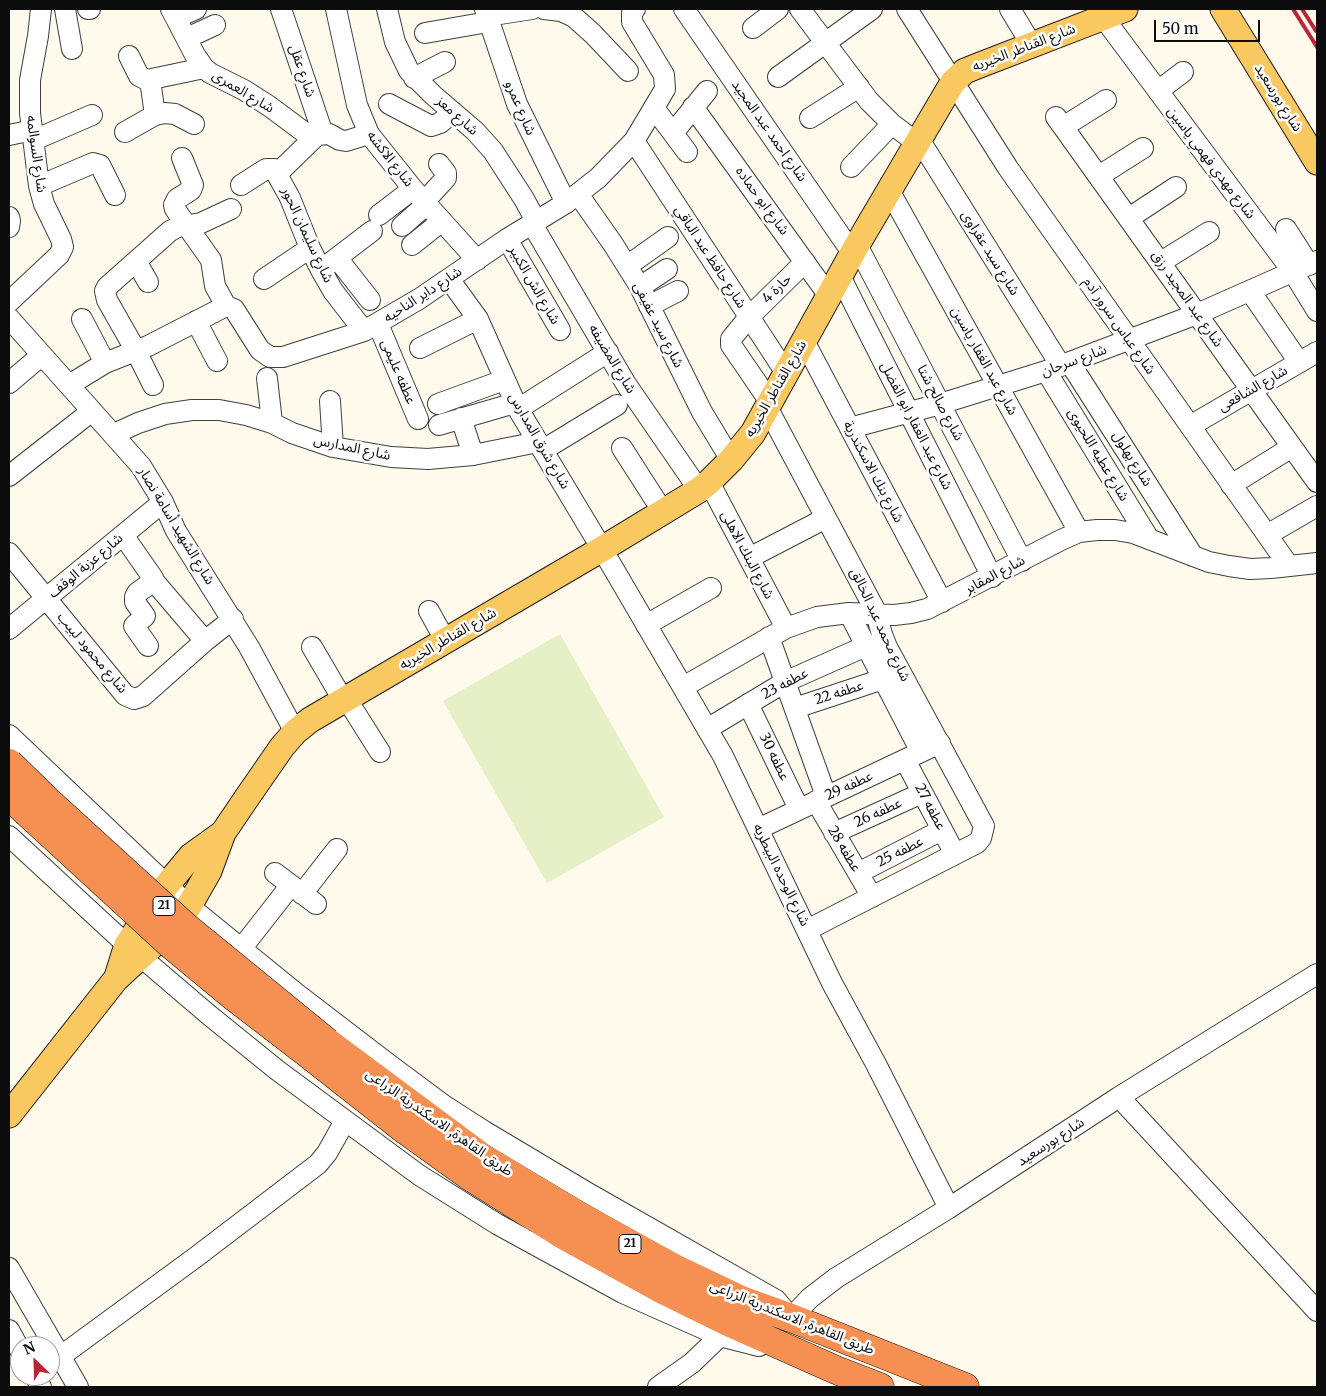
<!DOCTYPE html>
<html>
<head>
<meta charset="utf-8">
<style>
  body { margin:0 }
  #map { position:relative; width:1326px; height:1396px; overflow:hidden; background:#fffaeb; font-family:Merriweather,serif }
  canvas { display:block }
  .frame { position:absolute; inset:0; border:10px solid #0c0c0c; pointer-events:none }
  .north { position:absolute; left:10px; top:1336px; width:50px; height:50px; box-sizing:border-box; background:#fff; border:1px solid #9e9e9e; border-radius:50%; rotate:336deg; font-size:14px; font-weight:700; line-height:20px; text-align:center; color:#0c0c0c }
  .north::after { content:''; display:block; margin:auto; width:18px; height:22px; background:#bd2337; clip-path:polygon(50% 0,100% 100%,50% 72%,0 100%) }
  .scale { position:absolute; left:1154px; top:20px; width:106px; height:22px; box-sizing:border-box; border:2px solid #0c0c0c; border-top:0; padding-left:6px; font-size:15px; line-height:18px; white-space:nowrap; color:#0c0c0c; -webkit-text-stroke:4px #fff; paint-order:stroke }
</style>
</head>
<body>
<div id="map">
<canvas width="1326" height="1396"></canvas>
<div class="frame"></div>
<div class="north">N</div>
<div class="scale">50 m</div>
</div>
<script>
const ctx = document.querySelector('canvas').getContext('2d');
ctx.lineJoin = 'round';
function fillPath(path, color) {
  ctx.fillStyle = color;
  ctx.fill(path, 'evenodd');
}
function shape(rows) {
  const path = new Path2D();
  for (const r of rows) {
    path.moveTo(r[0], r[1]);
    for (let i = 2; i < r.length; i += 2) path.lineTo(r[i], r[i + 1]);
  }
  return path;
}
function stroke(path, color, width, dash) {
  ctx.strokeStyle = color;
  ctx.lineWidth = width;
  ctx.lineCap = dash ? 'butt' : 'round';
  ctx.setLineDash(dash || []);
  ctx.stroke(path);
}
function label(font, color, halo, rows, align = 'center') {
  ctx.font = font + ' Merriweather,"Noto Sans Arabic",serif';
  ctx.lineWidth = 5;
  ctx.setLineDash([]);
  ctx.textBaseline = 'middle';
  ctx.strokeStyle = halo;
  ctx.fillStyle = color;
  for (const [text, x, y, turn = 0] of rows) {
    ctx.save();
    ctx.translate(x, y);
    ctx.rotate((+turn || 0) * Math.PI / 180);
    ctx.textAlign = isNaN(turn) ? turn : align;
    if (halo) ctx.strokeText(text, 0, 0);
    ctx.fillText(text, 0, 0);
    ctx.restore();
  }
}
const pitch = shape([
  [560,634,664,817,547,883,443,701]
]);
const minor = shape([
  [65,9,72,49],
  [88,9,90,9],
  [171,9,195,55,204,68,210,73,244,90,269,106,312,138],
  [281,9,323,134],
  [336,9,357,105,369,134,413,189,477,260],
  [387,9,395,42,409,71,433,95,475,131,493,151,524,199,536,221],
  [485,9,517,104,566,203],
  [544,9,561,11,574,17,593,34,628,71],
  [684,9,853,254],
  [800,9,869,101,892,124,917,143],
  [907,9,1008,168,1289,566],
  [1010,9,1031,44],
  [487,16,532,9],
  [1103,17,1293,272,1317,311],
  [176,18,196,9],
  [753,28,778,9],
  [425,33,488,22],
  [187,38,215,25],
  [129,56,139,76,147,80,204,68],
  [778,77,872,9],
  [414,78,445,62],
  [150,80,155,115],
  [1158,91,1183,72],
  [389,104,431,126,440,123,453,112],
  [693,107,829,296],
  [654,108,687,152],
  [1056,117,1317,482],
  [810,118,859,87],
  [1063,127,1106,100],
  [125,132,155,115,165,113,175,114,194,124],
  [673,133,707,91],
  [9,135,33,130],
  [919,139,1061,366],
  [34,140,92,115],
  [634,141,786,373],
  [182,158,193,185,191,190,177,199,174,205,175,209,211,260,215,286,226,306],
  [851,167,892,124],
  [278,173,317,135,329,134,340,140,346,141,369,134],
  [1099,176,1143,148],
  [241,185,266,169,274,169,290,198,310,248,321,270,333,291,364,331],
  [39,186,93,163,100,165,115,195],
  [889,190,1079,532],
  [578,194,613,244,640,287,702,412,731,460],
  [424,202,446,178,446,173,439,164],
  [379,215,413,189],
  [9,217,10,221,9,227],
  [1129,218,1176,187],
  [532,224,626,384,699,490],
  [402,226,427,204],
  [1286,229,1309,265],
  [507,239,560,330],
  [412,245,442,221],
  [857,245,1022,561],
  [337,258,370,300],
  [136,261,148,282],
  [1161,262,1209,232],
  [627,266,668,237],
  [321,270,372,231],
  [840,276,992,577],
  [264,279,310,248],
  [449,279,478,319,518,409,602,549,723,756,832,983,876,1064,949,1208],
  [640,287,667,269],
  [1250,291,1299,362],
  [9,302,59,255,63,247,61,239,44,204,39,186,30,113,30,80,38,36,41,9],
  [649,306,678,291],
  [9,318,141,466,163,502,176,531,249,647,295,732],
  [82,319,105,363],
  [196,321,217,361],
  [378,324,418,419],
  [804,341,942,602],
  [420,348,478,319],
  [1070,363,1193,556],
  [1046,371,1149,539],
  [267,378,272,423],
  [9,383,42,355],
  [69,385,105,363,148,346,226,306,234,309,260,350,270,357,283,357,364,331,419,299,507,239,566,203,598,178,634,141,665,89,664,75,632,22,632,13,635,9],
  [153,385,136,351,107,300,105,291,107,287,170,231,178,227,201,223,231,209],
  [330,401,333,447],
  [770,402,731,345,731,339,749,317,805,262],
  [438,404,504,380],
  [767,407,874,608,883,637,887,647,984,826,981,838,977,843,807,930],
  [518,409,608,352],
  [461,418,473,455],
  [439,425,515,403],
  [1190,426,1317,352],
  [850,428,940,404,1046,371,1197,314,1317,261],
  [114,434,138,423,165,414,192,410,219,410,246,415,272,423,292,433,333,447,391,457,428,459,473,455,538,442],
  [622,448,663,512],
  [543,450,617,405],
  [9,476,92,411],
  [709,482,786,628],
  [1231,485,1292,447],
  [123,535,153,578,151,583,137,593,135,597,135,602,145,616,134,626,148,646],
  [1267,535,1317,506],
  [9,553,125,695,134,699,143,696,205,641,233,619],
  [749,558,826,518],
  [153,580,205,641],
  [429,611,445,640],
  [849,613,921,752],
  [646,625,711,588],
  [9,629,163,502],
  [769,637,826,796],
  [312,647,343,700],
  [683,687,786,628,817,617,849,613,894,615,911,613,927,609,1061,540,1079,532,1097,530,1115,530,1133,533,1209,562,1229,566,1250,569,1271,568,1317,563],
  [346,698,380,752],
  [748,704,799,809],
  [795,708,883,679],
  [707,729,785,682,866,646],
  [9,735,189,906,297,994,391,1066,445,1106,484,1131,588,1193,776,1300,791,1318,810,1298,836,1278,949,1208,1119,1097,1317,974],
  [905,760,955,854],
  [816,801,872,897],
  [758,829,940,743],
  [834,833,922,793],
  [9,836,127,945,209,1015,277,1070,419,1175,497,1224,623,1293,720,1336,759,1346],
  [275,873,316,904],
  [858,873,942,830],
  [302,894,337,849],
  [241,949,291,885],
  [1119,1097,1317,1311],
  [9,1268,78,1387],
  [9,1330,20,1350],
  [61,1356,196,1257,318,1164,327,1153,345,1121],
  [35,1376,41,1387],
  [658,1387,692,1363,720,1336]
]);
const major = shape([
  [1223,9,1317,162],
  [117,977,127,945,166,886,191,856,223,833],
  [9,1115,116,979,167,932,189,906,209,871,223,833,248,796,282,747,295,732,310,720,602,549,699,490,709,482,731,460,753,433,857,245,953,82,965,71,980,65,1125,9]
]);
const highway = shape([
  [327,1042,483,1158,578,1215,676,1269,741,1300,791,1318,965,1387],
  [312,1057,405,1130,469,1176,563,1235,663,1290,728,1322,836,1370,880,1387]
]);
const rail = shape([
  [1293,9,1317,47],
  [1302,9,1316,31]
]);
const highwayBridge = shape([
  [9,763,48,801,185,926,327,1042],
  [9,796,170,944,234,997,312,1057]
]);
const shields = [
  [164,906,22],
  [630,1244,22]
];
const shieldNames = [
  ["21",164,906],
  ["21",630,1244]
];
const streetNames = [
  ["شارع القناطر الخيريه",1024,48,-21],
  ["شارع عقل",302,71,71],
  ["شارع العمرى",243,92,31],
  ["شارع بورسعيد",1278,98,58],
  ["شارع عمرو",520,108,67],
  ["شارع معز",457,116,42],
  ["شارع احمد عبد المجيد",769,131,55],
  ["شارع السوالمه",36,154,82],
  ["شارع الاكشه",390,159,52],
  ["شارع مهدي فهمي ياسين",1211,163,53],
  ["شارع ابو حماده",762,201,54],
  ["شارع سليمان الحور",307,235,65],
  ["شارع سيد عقراوى",990,253,58],
  ["شارع حافظ عبد الباقي",710,257,57],
  ["شارع الش الكبير",534,285,60],
  ["حارة 4",777,289,-45],
  ["شارع داير الناحيه",423,295,-33],
  ["شارع عبد المجيد رزق",1187,299,55],
  ["شارع سيد عفيفى",658,325,63],
  ["شارع عباس سرور آدم",1119,326,55],
  ["شارع المضيفه",612,359,59],
  ["شارع عبد الغفار ياسين",984,361,61],
  ["شارع سرحان",1074,361,-20],
  ["عطفه عليمى",398,372,67],
  ["شارع القناطر الخيريه",776,389,-60],
  ["شارع الشافعى",1253,389,-30],
  ["شارع صالح شتا",940,403,62],
  ["شارع عبد الغفار ابو الفضل",916,426,63],
  ["شارع شرق المدارس",539,441,60],
  ["شارع المدارس",352,448,12],
  ["شارع عطيه اللحيوى",1098,455,59],
  ["شارع بهلول",1132,459,58],
  ["شارع بنك الاسكندرية",873,472,62],
  ["شارع الشهيد أسامة نصار",176,526,59],
  ["شارع البنك الاهلى",747,555,62],
  ["شارع عزبة الوقف",86,566,-40],
  ["شارع المقابر",995,575,-28],
  ["شارع محمد عبد الخالق",880,625,65],
  ["شارع القناطر الخيريه",448,639,-30],
  ["شارع محمود لبيب",92,653,50],
  ["عطفه 23",785,684,-28],
  ["عطفه 22",839,693,-18],
  ["عطفه 30",774,757,64],
  ["عطفه 29",849,786,-25],
  ["عطفه 27",930,807,62],
  ["عطفه 26",878,813,-25],
  ["عطفه 28",844,849,59],
  ["عطفه 25",900,852,-27],
  ["شارع الوحده البيطريه",781,875,64],
  ["طريق القاهرة, الاسكندرية الزراعى",439,1123,35],
  ["شارع بورسعيد",1051,1142,-33],
  ["طريق القاهرة, الاسكندرية الزراعى",792,1318,22]
];
fillPath(pitch, '#e5f0c7');
stroke(minor, '#3f3f3f', 22);
stroke(major, '#1d1d1d', 27);
stroke(highway, '#1d1d1d', 29);
stroke(minor, '#fff', 20);
stroke(major, '#fac860', 25);
stroke(highway, '#f69052', 28);
stroke(rail, '#bd2337', 4);
stroke(highwayBridge, '#1d1d1d', 29, []);
stroke(highwayBridge, '#f69052', 28);
for (const [x, y, w] of shields) {
  const box = new Path2D();
  box.roundRect(x - w / 2, y - 9.5, w, 19, 4);
  ctx.fillStyle = '#fff';
  ctx.fill(box);
  stroke(box, '#0c0c0c', 1);
}
label('bold 12px', '#0c0c0c', null, shieldNames);
label('14px', '#0c0c0c', '#fff', streetNames);
</script>
</body>
</html>
